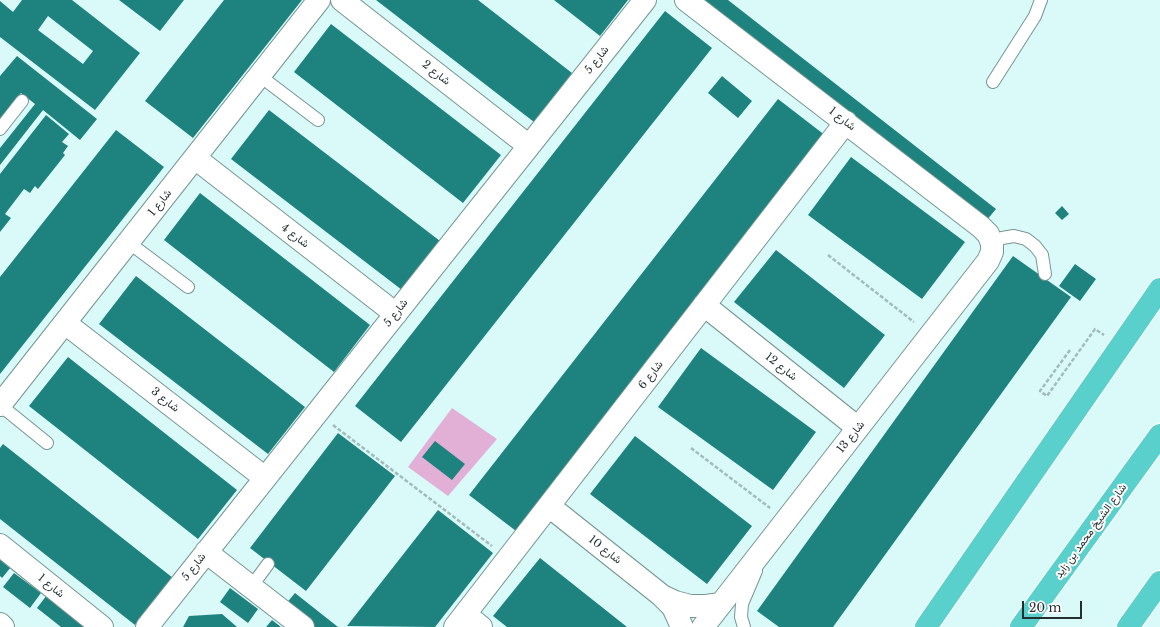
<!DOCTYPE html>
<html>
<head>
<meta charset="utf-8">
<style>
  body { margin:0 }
  #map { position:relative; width:1160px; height:627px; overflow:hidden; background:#d9faf8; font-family:"Libre Baskerville",serif }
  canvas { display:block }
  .scale { position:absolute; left:1022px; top:601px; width:60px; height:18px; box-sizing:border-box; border:2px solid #23302f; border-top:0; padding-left:5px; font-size:12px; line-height:14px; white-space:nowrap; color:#23302f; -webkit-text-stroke:3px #fff; paint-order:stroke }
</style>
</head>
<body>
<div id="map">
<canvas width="1160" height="627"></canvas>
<div class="scale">20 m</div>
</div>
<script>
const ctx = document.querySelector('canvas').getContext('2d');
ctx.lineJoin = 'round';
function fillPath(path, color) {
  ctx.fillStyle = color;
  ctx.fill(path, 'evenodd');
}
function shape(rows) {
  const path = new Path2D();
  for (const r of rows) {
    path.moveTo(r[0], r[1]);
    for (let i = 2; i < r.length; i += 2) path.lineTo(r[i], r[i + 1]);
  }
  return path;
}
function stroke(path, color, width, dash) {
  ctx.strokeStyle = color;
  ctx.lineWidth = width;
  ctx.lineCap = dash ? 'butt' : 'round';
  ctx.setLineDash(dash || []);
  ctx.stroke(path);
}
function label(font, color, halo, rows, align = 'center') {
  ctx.font = font + ' "Libre Baskerville",Vazirmatn,serif';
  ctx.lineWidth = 4;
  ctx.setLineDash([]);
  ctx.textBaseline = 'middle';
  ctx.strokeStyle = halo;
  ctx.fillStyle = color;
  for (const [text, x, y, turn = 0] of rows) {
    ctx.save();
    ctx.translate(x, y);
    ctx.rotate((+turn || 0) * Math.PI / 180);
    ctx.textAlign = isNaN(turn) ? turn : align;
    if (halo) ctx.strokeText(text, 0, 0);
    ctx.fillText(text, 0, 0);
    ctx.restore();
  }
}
const green = shape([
  [452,408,497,439,448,496,408,467]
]);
const building = shape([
  [22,0,72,0,140,53,95,110,0,37,0,1,13,12],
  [48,16,93,51,83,64,38,30],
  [119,0,184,0,160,31],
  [224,0,302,0,193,138,145,101],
  [376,0,478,0,572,73,534,122],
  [554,0,628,0,600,36],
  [703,0,728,0,996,209,986,221],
  [665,11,712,48,401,442,355,406],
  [331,24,501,155,463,203,294,72],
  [17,56,97,119,80,140,43,110,0,165,0,148,35,104,21,93,0,120,0,76],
  [722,76,752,101,738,118,708,93],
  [778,99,826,136,516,531,469,495],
  [269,110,440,241,402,290,231,159],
  [46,115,69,134,62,142,68,146,63,153,65,155,38,189,35,186,30,193,24,189,5,214,11,218,0,232,0,174],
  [116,130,164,167,0,374,0,277],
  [851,157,965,242,922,299,808,215],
  [200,193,370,325,334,372,164,240],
  [1062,206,1069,214,1062,220,1055,213],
  [776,250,885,335,844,388,734,302],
  [1013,256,1071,297,833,627,779,627,757,611],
  [1075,264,1096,279,1080,301,1059,286],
  [136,276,305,407,268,454,99,324],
  [701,348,816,432,773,490,658,407],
  [68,357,237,490,198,539,29,406],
  [338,433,395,476,306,591,250,548],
  [635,436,752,526,707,584,590,494],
  [435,441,465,464,452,480,422,457],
  [3,444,173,578,135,625,0,519,0,448],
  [438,510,493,553,435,627,347,626],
  [540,558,627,627,507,627,493,616],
  [0,559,11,567,2,578,0,576],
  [14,573,41,593,30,608,3,587],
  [230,588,258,609,248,623,220,602],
  [295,593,338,627,313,627,285,605],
  [47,595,88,627,61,627,37,608],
  [222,614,237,627,183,627,189,616],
  [272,620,281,627,266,627]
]);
const path = shape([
  [828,255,914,322],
  [1070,350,1040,391,1047,396,1095,329,1104,335],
  [333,425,492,546],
  [691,448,770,508]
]);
const service = shape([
  [260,76,318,120],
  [993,82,1035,16,1041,0],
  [0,129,22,101],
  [128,242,188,287],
  [992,243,1002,238,1014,236,1026,239,1035,246,1042,255,1045,274],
  [0,405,47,443],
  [251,587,268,564],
  [744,627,741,617,742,604,756,571]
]);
const minor = shape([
  [342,0,529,146],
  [686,0,981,227,988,234,992,243,992,252,988,261,703,627],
  [195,158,396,314],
  [704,305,858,428],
  [65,323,265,478],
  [0,405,319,0],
  [549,506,661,595,673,607,682,627],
  [0,545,102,627],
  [206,552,303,627],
  [662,596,675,602,690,606,706,606,721,604],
  [465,614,481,627],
  [0,624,3,627],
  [147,627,645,0],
  [455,627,846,122]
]);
const motorway = shape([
  [926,627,1160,289],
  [1021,627,1160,435],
  [1128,627,1160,582]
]);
const streetNames = [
  ["شارع 5",597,60,-52],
  ["شارع 2",436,73,38],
  ["شارع 1",842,119,38],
  ["شارع 1",160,203,-52],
  ["شارع 4",295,236,38],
  ["شارع 5",396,313,-52],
  ["شارع 12",781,367,38],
  ["شارع 6",651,375,-52],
  ["شارع 3",165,400,38],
  ["شارع 13",851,437,-52],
  ["شارع الشيخ محمد بن زايد",1091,531,-54],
  ["شارع 10",605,550,38],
  ["شارع 5",194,567,-52],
  ["شارع 1",51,586,39]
];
fillPath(green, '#e2b0d7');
fillPath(building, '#1e827e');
stroke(service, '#769593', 14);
stroke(minor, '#769593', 24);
stroke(motorway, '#fff', 24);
stroke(path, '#a1bcba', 2.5, [4, 2]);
stroke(service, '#fff', 12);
stroke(minor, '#fff', 22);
stroke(motorway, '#59d0cb', 22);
label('11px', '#23302f', '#fff', streetNames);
</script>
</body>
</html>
